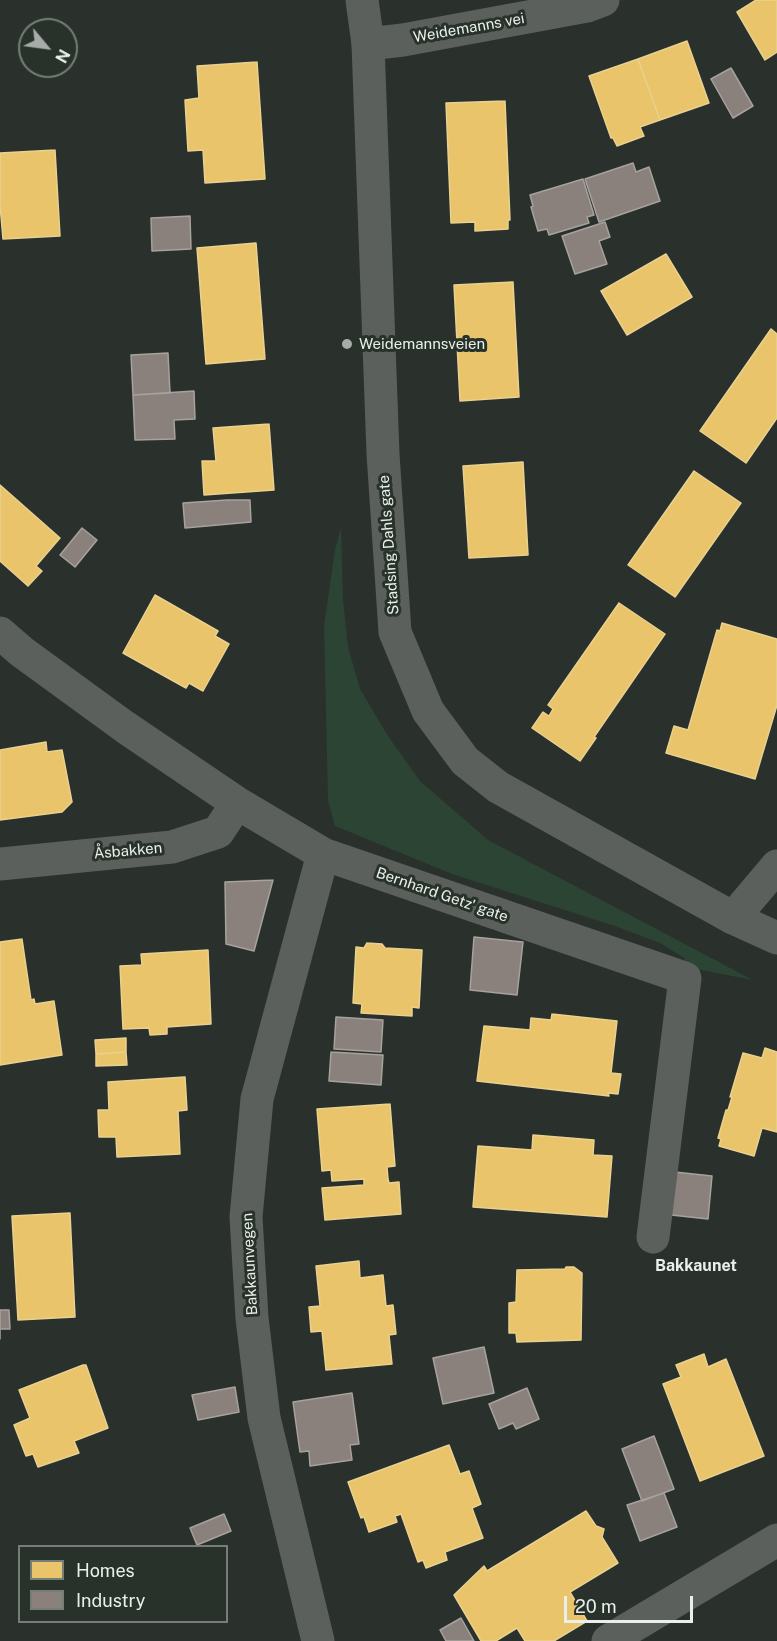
<!DOCTYPE html>
<html>
<head>
<meta charset="utf-8">
<style>
  body { margin:0 }
  #map { position:relative; width:777px; height:1641px; overflow:hidden; background:#2a302c; font-family:"Public Sans",sans-serif }
  canvas { display:block }
  .legend { position:absolute; left:18px; top:1545px; width:210px; height:78px; box-sizing:border-box; background:#28322b; border:2px solid #757e77; margin:0; padding:8px 10px; list-style:none; font-size:18px; color:#e9efea }
  .legend li { display:flex; align-items:center; gap:12px; height:30px }
  .legend b { width:30px; border:2px solid #757e77 }
  .north { position:absolute; left:18px; top:18px; width:60px; height:60px; box-sizing:border-box; background:#28322b; border:2px solid #757e77; border-radius:50%; rotate:119deg; font-size:16px; font-weight:700; line-height:24px; text-align:center; color:#e9efea }
  .north::after { content:''; display:block; margin:auto; width:21px; height:27px; background:#a6aca8; clip-path:polygon(50% 0,100% 100%,50% 72%,0 100%) }
  .scale { position:absolute; left:564px; top:1596px; width:129px; height:27px; box-sizing:border-box; border:3px solid #e9efea; border-top:0; padding-left:8px; font-size:18px; line-height:21px; white-space:nowrap; color:#e9efea; -webkit-text-stroke:4px #28322b; paint-order:stroke }
</style>
</head>
<body>
<div id="map">
<canvas width="777" height="1641"></canvas>
<ul class="legend">
<li><b style="height:16px;background:#e9c46a"></b>Homes</li>
<li><b style="height:16px;background:#8a817c"></b>Industry</li>
</ul>
<div class="north">N</div>
<div class="scale">20 m</div>
</div>
<script>
const ctx = document.querySelector('canvas').getContext('2d');
ctx.lineJoin = 'round';
function fillPath(path, color) {
  ctx.fillStyle = color;
  ctx.fill(path, 'evenodd');
}
function shape(rows) {
  const path = new Path2D();
  for (const r of rows) {
    path.moveTo(r[0], r[1]);
    for (let i = 2; i < r.length; i += 2) path.lineTo(r[i], r[i + 1]);
  }
  return path;
}
function stroke(path, color, width, dash) {
  ctx.strokeStyle = color;
  ctx.lineWidth = width;
  ctx.lineCap = dash ? 'butt' : 'round';
  ctx.setLineDash(dash || []);
  ctx.stroke(path);
}
function label(font, color, halo, rows, align = 'center') {
  ctx.font = font + ' "Public Sans",sans-serif';
  ctx.lineWidth = 6;
  ctx.setLineDash([]);
  ctx.textBaseline = 'middle';
  ctx.strokeStyle = halo;
  ctx.fillStyle = color;
  for (const [text, x, y, turn = 0] of rows) {
    ctx.save();
    ctx.translate(x, y);
    ctx.rotate((+turn || 0) * Math.PI / 180);
    ctx.textAlign = isNaN(turn) ? turn : align;
    if (halo) ctx.strokeText(text, 0, 0);
    ctx.fillText(text, 0, 0);
    ctx.restore();
  }
}
const green = shape([
  [341,528,343,599,348,647,360,689,388,736,420,781,488,840,753,980,690,968,684,958,660,943,615,926,452,874,335,826,328,801,324,626,335,550]
]);
const homes = shape([
  [756,0,777,0,777,52,765,60,737,12,756,0],
  [687,41,709,103,660,120,638,59,687,41],
  [638,59,660,120,640,127,644,136,617,146,613,138,611,138,589,76,638,59],
  [257,62,265,179,205,183,203,150,188,151,185,100,199,98,197,66,257,62],
  [505,101,510,220,508,220,508,229,475,231,475,222,451,223,446,103,505,101],
  [55,150,60,236,3,239,0,205,0,153,55,150],
  [256,243,265,359,206,364,197,248,256,243],
  [666,254,692,297,627,335,601,291,666,254],
  [513,282,519,397,460,401,454,285,513,282],
  [771,329,777,334,777,418,746,463,700,431,771,329],
  [269,424,274,490,204,495,202,461,216,461,213,428,269,424],
  [523,462,528,555,469,558,463,466,523,462],
  [694,471,741,503,675,597,628,565,694,471],
  [0,485,60,538,36,566,42,571,28,586,0,561,0,485],
  [155,595,218,631,215,636,229,644,203,691,189,683,186,688,123,653,155,595],
  [619,603,665,634,594,737,596,738,580,761,532,728,543,712,549,716,553,709,548,705,619,603],
  [722,623,777,639,777,705,755,779,666,753,674,726,688,730,717,630,720,631,722,623],
  [46,742,47,752,62,750,72,802,62,812,0,820,0,750,46,742],
  [22,939,31,1000,34,999,35,1004,54,1001,62,1055,0,1065,0,942,22,939],
  [367,943,382,944,385,948,422,950,419,1008,412,1007,412,1016,361,1013,362,1004,353,1003,356,947,364,948,367,943],
  [208,950,211,1024,167,1027,167,1034,150,1035,149,1028,123,1029,120,966,142,965,141,954,208,950],
  [552,1014,617,1021,611,1073,621,1074,618,1094,608,1093,609,1096,477,1081,484,1026,530,1030,531,1018,551,1020,552,1014],
  [126,1038,126,1052,96,1054,95,1040,126,1038],
  [765,1048,777,1052,777,1132,762,1128,754,1156,719,1146,721,1139,718,1138,726,1110,728,1110,732,1097,730,1097,743,1053,762,1058,765,1048],
  [126,1052,127,1065,96,1066,96,1054,126,1052],
  [185,1077,187,1110,178,1111,180,1154,117,1157,116,1137,99,1137,98,1110,109,1110,108,1082,185,1077],
  [390,1104,395,1166,387,1167,388,1179,389,1183,399,1182,401,1214,325,1220,322,1188,364,1185,364,1179,332,1181,331,1170,322,1171,317,1109,390,1104],
  [533,1135,594,1140,593,1155,612,1156,607,1217,473,1207,478,1146,532,1150,533,1135],
  [70,1213,75,1317,18,1320,12,1216,70,1213],
  [359,1261,360,1278,383,1275,386,1306,393,1305,396,1334,389,1335,392,1364,326,1370,322,1331,311,1332,309,1307,320,1306,316,1266,359,1261],
  [566,1267,574,1267,582,1273,581,1340,517,1342,516,1333,509,1333,509,1303,516,1302,517,1270,565,1269,566,1267],
  [704,1354,708,1367,726,1359,764,1456,700,1481,663,1384,681,1377,676,1365,704,1354],
  [83,1365,86,1365,108,1428,74,1441,79,1453,38,1467,33,1454,26,1456,14,1425,30,1418,19,1390,83,1365],
  [449,1445,460,1474,469,1471,481,1504,472,1508,483,1538,445,1552,447,1560,426,1568,423,1560,418,1562,401,1514,395,1516,397,1522,369,1532,364,1517,361,1518,348,1482,449,1445],
  [586,1511,596,1526,604,1529,602,1537,618,1563,570,1592,587,1621,554,1641,525,1641,517,1628,496,1641,481,1641,454,1595,484,1566,487,1571,586,1511]
]);
const industry = shape([
  [731,68,753,106,733,118,711,79,731,68],
  [633,163,636,172,649,167,660,201,599,222,585,179,633,163],
  [583,179,594,215,587,217,589,223,549,235,547,229,538,231,531,207,533,206,530,195,583,179],
  [190,216,191,249,152,251,151,218,190,216],
  [605,222,610,237,599,241,607,264,575,274,562,236,605,222],
  [168,353,170,393,133,395,131,355,168,353],
  [194,391,195,419,174,420,175,439,135,440,133,395,194,391],
  [227,500,250,500,251,522,185,528,183,503,227,500],
  [82,528,97,540,75,567,60,555,82,528],
  [273,880,254,951,226,944,225,882,273,880],
  [474,937,523,942,517,995,470,990,474,937],
  [336,1017,383,1020,381,1052,334,1049,336,1017],
  [331,1052,383,1055,381,1085,329,1081,331,1052],
  [675,1172,712,1176,708,1219,671,1215,675,1172],
  [0,1310,9,1310,10,1329,0,1329,0,1339,0,1310],
  [484,1347,494,1393,443,1404,433,1358,484,1347],
  [235,1387,239,1412,198,1420,192,1395,235,1387],
  [527,1388,539,1419,516,1429,513,1423,499,1429,489,1404,527,1388],
  [352,1393,359,1444,350,1445,352,1460,310,1466,309,1451,300,1452,293,1402,352,1393],
  [654,1436,674,1489,642,1501,622,1449,654,1436],
  [664,1493,677,1527,640,1541,627,1505,664,1493],
  [224,1514,231,1531,197,1545,190,1528,224,1514],
  [461,1618,474,1641,446,1641,440,1630,461,1618]
]);
const minor = shape([
  [368,44,403,40,587,6,603,0],
  [0,633,22,652,125,727,237,803,323,854,685,978,653,1237],
  [0,864,172,847,218,832,237,803],
  [733,918,777,866],
  [318,1641,264,1418,252,1318,246,1217,257,1099,323,854],
  [608,1641,777,1540]
]);
const secondary = shape([
  [362,0,368,44,383,454,395,632,428,711,465,761,498,787,733,918,777,938]
]);
const markers = [
  [347,344,6,"#a6aca8"]
];
const streetNames = [
  ["Weidemanns vei",469,28,-10],
  ["Stadsing Dahls gate",389,545,-94],
  ["Åsbakken",128,851,-5],
  ["Bernhard Getz' gate",442,895,19],
  ["Bakkaunvegen",250,1264,-93]
];
const poiNames = [
  ["Weidemannsveien",359,344]
];
const neighbourhoodNames = [
  ["Bakkaunet",696,1266]
];
fillPath(green, '#2b4433');
fillPath(homes, '#e9c46a');
stroke(homes, '#e9d190', 1.5);
fillPath(industry, '#8a817c');
stroke(industry, '#a6a29d', 1.5);
stroke(minor, '#5b605c', 33);
stroke(secondary, '#5b605c', 33);
for (const [x, y, r, color] of markers) {
  const dot = new Path2D();
  dot.arc(x, y, r, 0, 2 * Math.PI);
  ctx.fillStyle = color;
  ctx.fill(dot);
  stroke(dot, '#28322b', 2);
}
label('15px', '#e9efea', '#28322b', streetNames);
label('15px', '#e9efea', '#28322b', poiNames, 'left');
label('bold 16px', '#e9efea', '#28322b', neighbourhoodNames);
</script>
</body>
</html>
